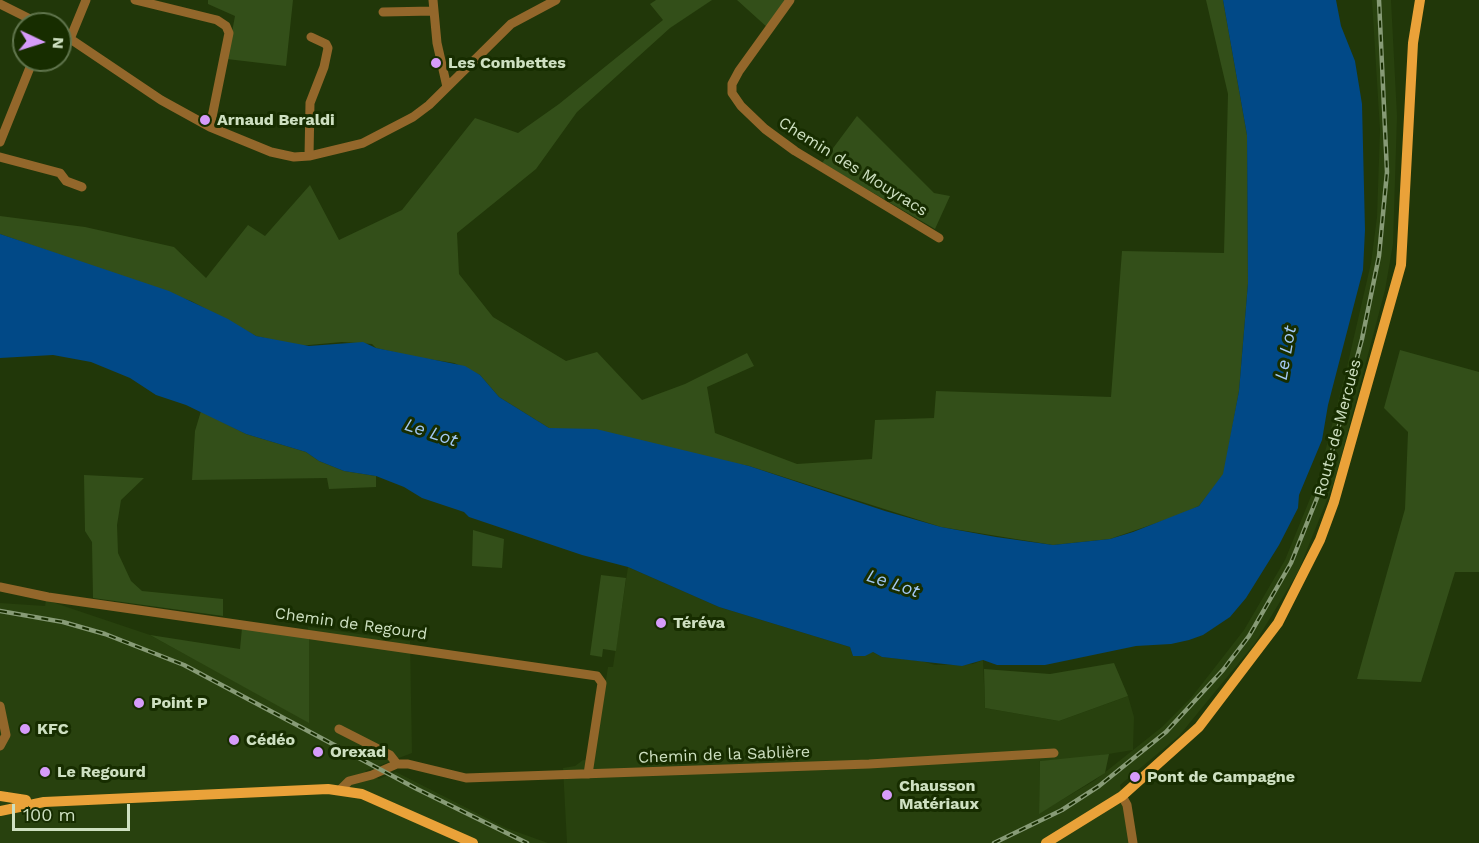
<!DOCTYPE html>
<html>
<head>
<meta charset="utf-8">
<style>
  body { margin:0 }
  #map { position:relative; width:1479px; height:843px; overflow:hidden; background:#213709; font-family:"Work Sans",sans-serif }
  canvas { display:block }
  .north { position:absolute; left:12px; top:12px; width:60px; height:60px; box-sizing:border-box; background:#172d00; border:2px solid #60754d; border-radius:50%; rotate:94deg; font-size:16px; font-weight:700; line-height:24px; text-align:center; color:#cee0c1 }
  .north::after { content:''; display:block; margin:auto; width:21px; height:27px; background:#d69bfa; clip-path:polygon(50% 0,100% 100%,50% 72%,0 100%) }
  .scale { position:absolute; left:12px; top:804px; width:118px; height:27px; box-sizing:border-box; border:3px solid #cee0c1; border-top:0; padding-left:8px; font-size:18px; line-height:21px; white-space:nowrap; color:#cee0c1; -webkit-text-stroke:4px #172d00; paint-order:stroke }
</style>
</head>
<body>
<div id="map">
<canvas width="1479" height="843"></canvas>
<div class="north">N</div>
<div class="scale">100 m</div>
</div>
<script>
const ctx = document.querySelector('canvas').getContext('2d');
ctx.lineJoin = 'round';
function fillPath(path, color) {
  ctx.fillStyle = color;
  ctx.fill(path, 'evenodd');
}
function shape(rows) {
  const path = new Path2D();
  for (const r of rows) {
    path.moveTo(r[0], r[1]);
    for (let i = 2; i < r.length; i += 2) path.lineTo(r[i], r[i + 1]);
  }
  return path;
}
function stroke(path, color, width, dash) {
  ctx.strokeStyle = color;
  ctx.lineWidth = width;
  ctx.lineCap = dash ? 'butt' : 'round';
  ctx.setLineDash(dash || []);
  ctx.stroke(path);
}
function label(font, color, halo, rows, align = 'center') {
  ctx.font = font + ' "Work Sans",sans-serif';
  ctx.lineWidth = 6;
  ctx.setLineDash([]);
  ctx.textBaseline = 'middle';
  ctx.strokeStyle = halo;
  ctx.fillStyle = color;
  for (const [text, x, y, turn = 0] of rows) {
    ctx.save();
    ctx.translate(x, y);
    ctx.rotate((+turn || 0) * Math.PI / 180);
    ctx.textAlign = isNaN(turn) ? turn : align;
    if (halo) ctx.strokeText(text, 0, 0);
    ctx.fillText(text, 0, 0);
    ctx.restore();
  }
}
const built = shape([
  [1372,0,1391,0,1397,116,1393,244,1385,290,1335,480,1298,572,1255,643,1179,736,1120,785,1134,843,567,843,563,768,575,766,583,760,593,761,608,667,613,667,628,567,719,607,850,647,853,656,873,652,882,657,922,661,935,665,973,664,983,660,985,708,1059,721,1128,696,1134,717,1133,750,1084,758,1040,761,1039,813,1094,781,1162,727,1191,698,1244,630,1285,560,1318,479,1347,367,1371,263,1377,217,1380,130],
  [46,600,150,635,309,722,308,627,410,641,412,753,365,771,379,779,396,772,506,828,548,843,0,843,0,603,45,606]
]);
const green = shape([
  [208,0,293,0,286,66,227,59,235,16,208,4],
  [656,0,712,0,670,28,577,112,536,169,457,233,459,274,493,317,566,361,597,352,642,400,685,384,747,353,754,366,707,387,715,433,797,464,872,459,875,420,934,418,936,391,1111,397,1122,251,1224,253,1228,94,1206,0,1223,0,1247,135,1248,283,1239,391,1224,474,1199,506,1177,516,1110,539,1053,545,941,527,749,466,549,428,499,397,480,375,454,363,415,357,376,348,372,344,342,342,298,346,256,336,191,301,0,234,0,216,85,227,174,247,206,278,248,225,265,236,310,185,339,240,402,210,475,118,518,133,559,104,663,20,650,4],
  [737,0,786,0,768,28],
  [857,116,934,193,950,196,935,229,822,163],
  [1400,350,1479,372,1479,572,1455,572,1421,682,1357,679,1405,509,1408,432,1384,408],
  [201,411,246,434,306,452,319,461,344,471,376,476,376,487,329,489,327,478,192,480,195,431],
  [84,475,144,478,121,500,117,525,118,553,131,581,142,591,223,599,223,616,93,598,92,542,85,531],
  [473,530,504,539,502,568,472,566],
  [601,575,626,578,616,651,603,649,602,657,590,655],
  [242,628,309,637,309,723,150,635,240,649],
  [1114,663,1128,696,1059,721,985,708,984,669,1050,674],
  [1109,754,1105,773,1039,814,1040,761]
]);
const water = shape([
  [1223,0,1336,0,1341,26,1355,61,1362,104,1365,230,1363,270,1328,405,1322,440,1299,495,1298,508,1279,545,1246,598,1230,617,1203,635,1189,640,1171,644,1136,646,1045,665,997,665,983,660,962,666,882,657,873,652,865,656,853,656,850,647,719,607,628,567,582,555,469,517,464,512,422,498,404,487,376,476,344,471,319,461,306,452,246,434,186,405,156,395,130,378,91,362,53,355,0,358,0,234,169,291,228,319,256,336,309,346,363,342,376,348,465,366,480,375,499,397,549,428,596,429,749,466,885,511,941,527,996,537,1053,545,1110,539,1133,532,1199,506,1223,474,1239,391,1248,283,1247,135]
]);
const minor = shape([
  [135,0,217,20,226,26,229,33,210,127],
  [433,0,437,43,447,87],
  [790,0,739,71,732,84,732,93,741,106,765,129,795,151,939,238],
  [0,4,40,24],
  [383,12,433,11],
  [60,32,161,100,210,127,271,152,294,157,309,156,363,143,413,117,429,105,511,24,556,0],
  [70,39,86,0],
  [0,142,33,60],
  [309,156,310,103,324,67,328,48,326,44,311,37],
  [0,157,60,173,66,181,82,187],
  [0,587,48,597,597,676,602,683,588,774],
  [0,706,6,735,0,746],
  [339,729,390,755,397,764],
  [340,790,349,781,372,775,397,764,408,764,466,778,869,764,1054,753],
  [1122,796,1127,805,1133,843]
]);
const major = shape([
  [0,796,26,800],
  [0,811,44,802,328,789,362,794,473,843],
  [1046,843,1122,796,1199,727,1278,623,1320,540,1334,502,1401,265,1413,43,1420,0]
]);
const rail = shape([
  [0,611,63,622,105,634,184,665,417,789,527,843],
  [994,843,1062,810,1099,786,1166,732,1223,670,1249,636,1291,563,1325,478,1362,339,1379,256,1387,172,1379,0]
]);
const markers = [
  [436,63,6,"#d69bfa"],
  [205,120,6,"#d69bfa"],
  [661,623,6,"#d69bfa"],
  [139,703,6,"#d69bfa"],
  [25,729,6,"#d69bfa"],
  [234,740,6,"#d69bfa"],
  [318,752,6,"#d69bfa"],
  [45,772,6,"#d69bfa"],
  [1135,777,6,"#d69bfa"],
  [887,795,6,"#d69bfa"]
];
const poiNames = [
  ["Les Combettes",448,63],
  ["Arnaud Beraldi",217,120],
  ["Téréva",673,623],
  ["Point P",151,703],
  ["KFC",37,729],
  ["Cédéo",246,740],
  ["Orexad",330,752],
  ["Le Regourd",57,772],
  ["Pont de Campagne",1147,777],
  ["Chausson",899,786],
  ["Matériaux",899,804]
];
const streetNames = [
  ["Chemin des Mouyracs",853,167,32],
  ["Route de Mercuès",1338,428,-75],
  ["Chemin de Regourd",351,624,8],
  ["Chemin de la Sablière",724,755,-2]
];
const waterNames = [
  ["Le Lot",1286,353,-80],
  ["Le Lot",431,433,18],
  ["Le Lot",893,584,18]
];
fillPath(built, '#28410e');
fillPath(green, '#334f19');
fillPath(water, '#014987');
stroke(minor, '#93672b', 9);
stroke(major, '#eaa239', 10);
stroke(rail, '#879b76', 4.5);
stroke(rail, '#172d00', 2, [7]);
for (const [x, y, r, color] of markers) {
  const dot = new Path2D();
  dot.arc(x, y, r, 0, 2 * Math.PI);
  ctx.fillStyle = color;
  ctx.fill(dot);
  stroke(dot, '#172d00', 2);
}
label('bold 16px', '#cee0c1', '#172d00', poiNames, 'left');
label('16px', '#cee0c1', '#172d00', streetNames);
label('italic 18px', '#a4c9f4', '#172d00', waterNames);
</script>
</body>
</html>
